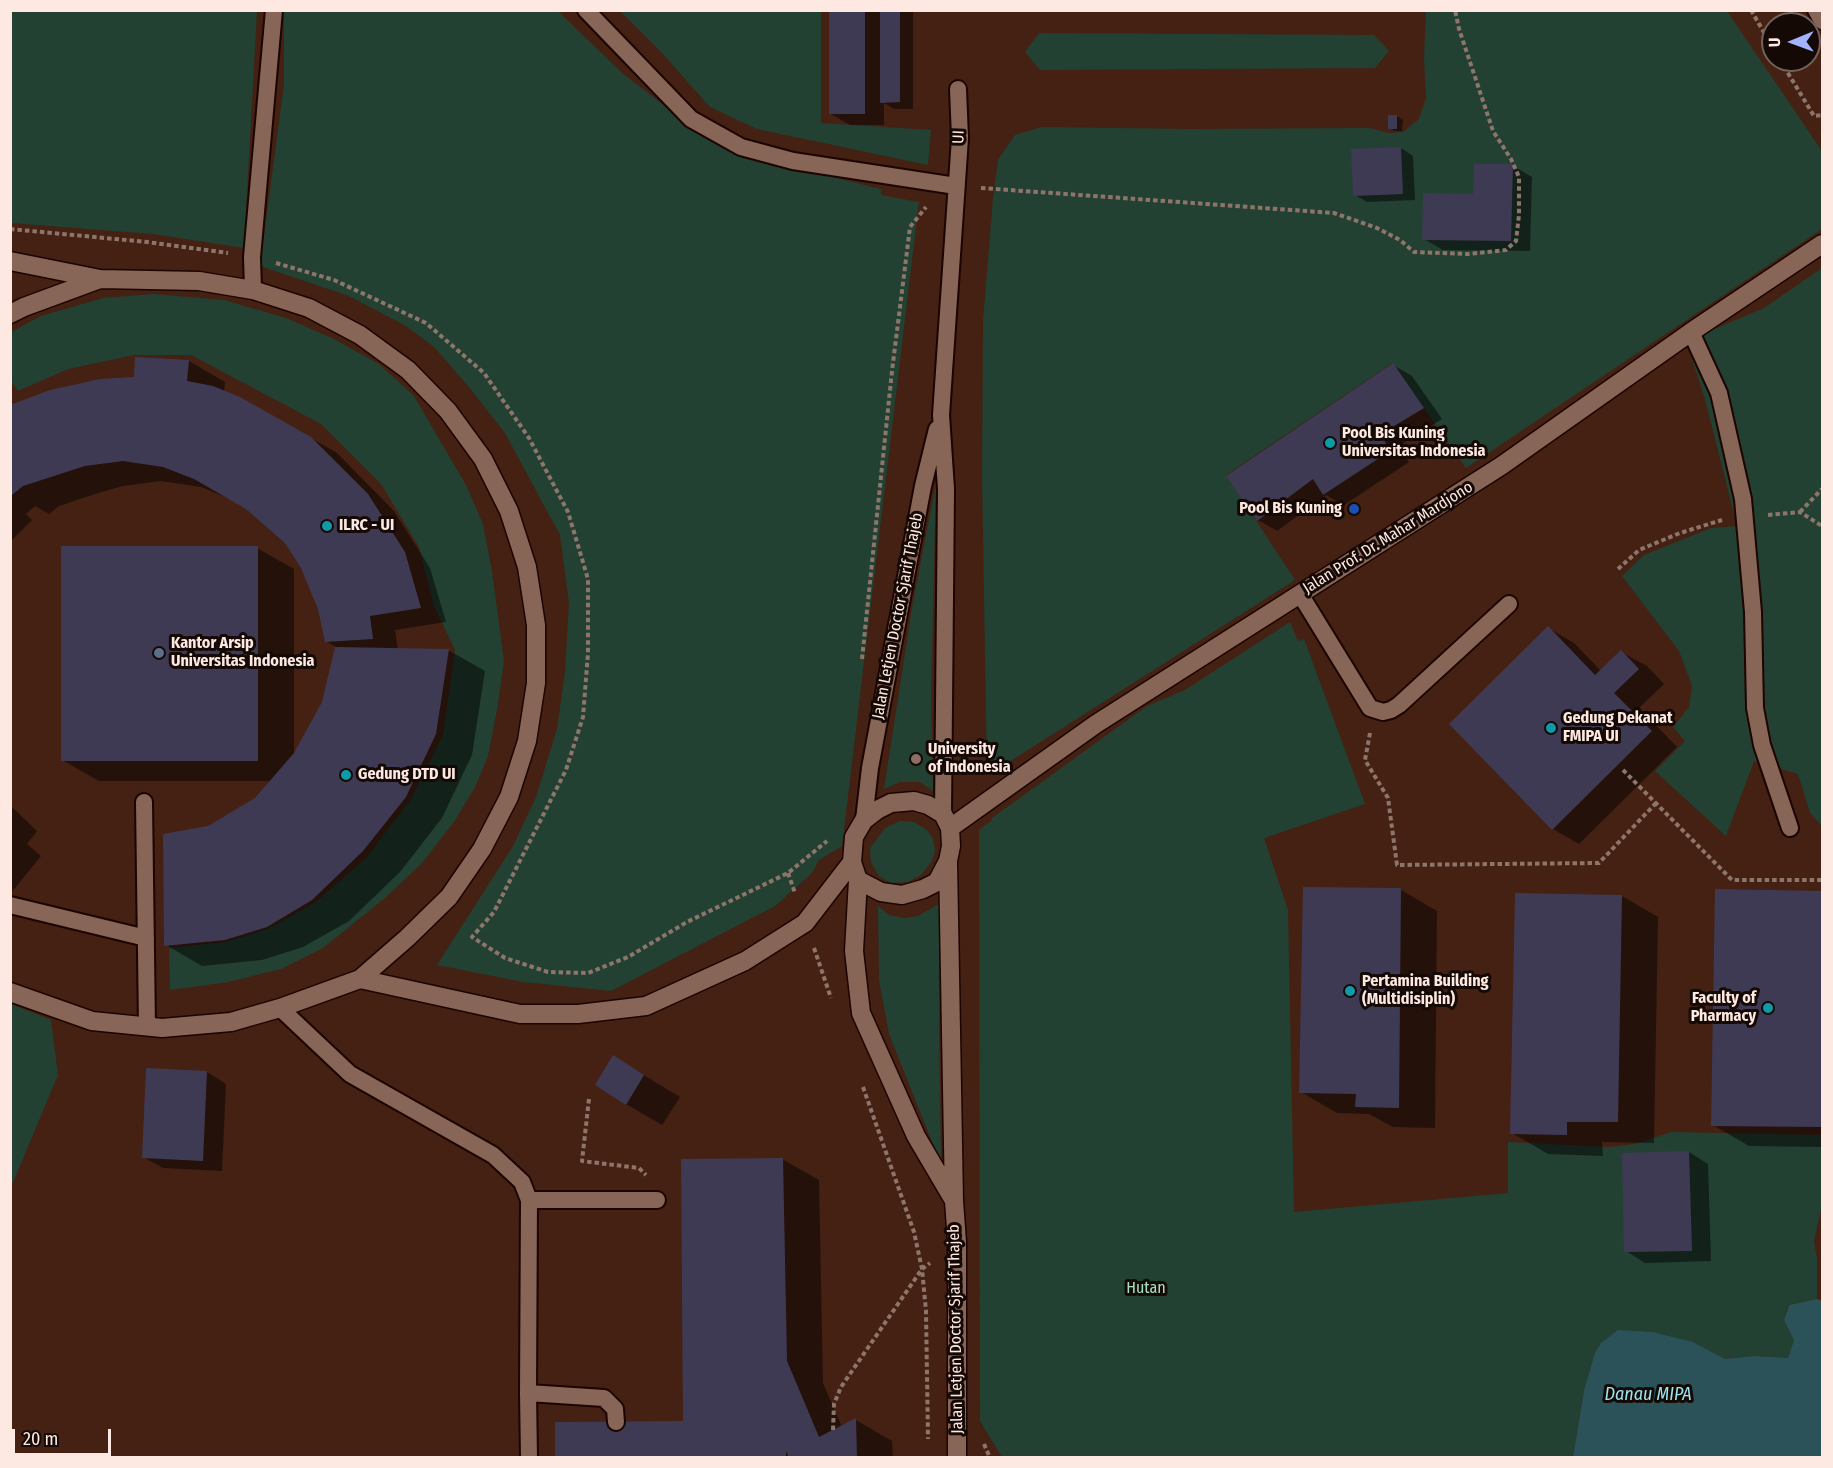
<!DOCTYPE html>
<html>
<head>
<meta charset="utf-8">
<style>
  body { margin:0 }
  #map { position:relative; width:1833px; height:1468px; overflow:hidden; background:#361a0e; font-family:"Fira Sans Condensed",sans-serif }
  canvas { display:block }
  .frame { position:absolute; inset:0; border:12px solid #fde9e1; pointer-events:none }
  .north { position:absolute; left:1761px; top:12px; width:60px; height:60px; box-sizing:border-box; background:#150905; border:2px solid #72635d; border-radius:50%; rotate:269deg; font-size:16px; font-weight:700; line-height:24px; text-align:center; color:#fde9e1 }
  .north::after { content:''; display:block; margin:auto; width:21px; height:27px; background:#a2b2fd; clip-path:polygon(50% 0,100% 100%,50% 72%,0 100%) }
  .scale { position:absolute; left:12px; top:1429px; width:99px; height:27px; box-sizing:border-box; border:3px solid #fde9e1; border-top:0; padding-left:8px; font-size:18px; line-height:21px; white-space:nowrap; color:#fde9e1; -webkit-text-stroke:4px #150905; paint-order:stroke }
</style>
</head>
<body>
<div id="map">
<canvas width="1833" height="1468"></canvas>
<div class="frame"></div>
<div class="north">U</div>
<div class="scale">20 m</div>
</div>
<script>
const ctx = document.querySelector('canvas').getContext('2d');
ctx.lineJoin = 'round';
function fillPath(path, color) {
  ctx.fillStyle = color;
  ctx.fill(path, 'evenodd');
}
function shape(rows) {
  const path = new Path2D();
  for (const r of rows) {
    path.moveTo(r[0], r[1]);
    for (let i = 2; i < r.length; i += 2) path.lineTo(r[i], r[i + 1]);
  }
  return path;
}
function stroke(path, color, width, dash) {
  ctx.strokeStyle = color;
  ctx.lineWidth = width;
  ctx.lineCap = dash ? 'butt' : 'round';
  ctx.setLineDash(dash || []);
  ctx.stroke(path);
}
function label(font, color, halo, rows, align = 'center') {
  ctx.font = font + ' "Fira Sans Condensed",sans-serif';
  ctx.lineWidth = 6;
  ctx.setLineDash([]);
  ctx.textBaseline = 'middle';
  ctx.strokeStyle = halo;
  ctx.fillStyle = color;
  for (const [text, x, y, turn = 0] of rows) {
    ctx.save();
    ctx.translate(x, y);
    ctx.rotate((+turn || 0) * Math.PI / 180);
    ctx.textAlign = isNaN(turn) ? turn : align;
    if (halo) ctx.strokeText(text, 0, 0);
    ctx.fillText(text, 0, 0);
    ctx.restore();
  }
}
const built = shape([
  [11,11,1822,11,1822,1457,11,1457],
  [1773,24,1809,24,1809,60,1773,60]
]);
const green = shape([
  [10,11,257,11,244,248,153,234,11,223],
  [284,11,558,11,622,73,691,126,740,154,881,189,881,195,919,202,842,846,819,860,812,873,775,906,611,991,523,982,437,965,513,846,536,797,557,729,565,672,569,603,560,535,505,433,469,387,434,347,406,326,349,296,260,266,284,84],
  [620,11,821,11,821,123,931,130,928,165,757,129,710,107,663,54],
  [1426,11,1727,11,1822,151,1822,229,1466,468,1392,363,1226,475,1295,580,987,776,982,476,983,321,993,198,998,160,1015,135,1042,127,1189,129,1369,128,1389,133,1403,132,1419,119,1426,98,1424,59],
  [1039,33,1374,35,1389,51,1375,68,1040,70,1025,52],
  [1822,268,1822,826,1810,813,1798,774,1754,761,1726,836,1655,771,1685,741,1673,727,1689,707,1692,686,1679,651,1622,576,1644,555,1711,528,1737,526,1705,399,1686,341,1764,308],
  [154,294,224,300,286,318,334,339,379,364,414,396,467,487,483,524,492,571,504,661,497,710,488,756,475,787,454,822,422,863,385,898,323,948,281,969,228,982,170,990,169,948,226,942,268,929,316,902,367,857,411,799,443,735,455,650,434,606,419,547,381,484,321,424,191,355,134,355,68,369,18,391,11,381,11,332,41,316,103,298],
  [936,483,931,695,933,791,920,782,900,782,884,789,912,608],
  [1290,622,1298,641,1304,639,1365,804,1264,838,1288,910,1294,1212,1508,1193,1508,1142,1610,1147,1635,1144,1671,1132,1822,1135,1822,1205,1814,1241,1817,1258,1817,1299,1788,1305,1784,1320,1794,1340,1788,1358,1755,1356,1725,1359,1693,1342,1584,1391,1573,1457,1002,1457,980,1421,979,830,992,820,992,818,1147,706,1185,690],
  [900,821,914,822,927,830,933,839,935,851,932,861,921,875,908,882,891,883,879,876,871,862,870,848,885,828],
  [939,904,939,1021,941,1164,889,1034,879,980,878,906,889,915,905,918,918,916],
  [11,1004,51,1020,58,1075,11,1187]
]);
const water = shape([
  [1817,1299,1822,1301,1822,1457,1573,1457,1584,1391,1595,1353,1601,1343,1618,1330,1652,1332,1693,1342,1725,1359,1755,1356,1788,1358,1794,1340,1784,1320,1789,1305]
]);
const shadow = shape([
  [830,10,913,10,913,109,894,109,884,103,884,125,850,125,831,114],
  [1397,116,1403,120,1402,131,1395,131,1389,128],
  [1401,148,1413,156,1415,200,1367,202,1355,195],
  [1512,165,1532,177,1530,251,1443,250,1424,239],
  [136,359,189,361,225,382,224,392,240,398,337,453,394,511,430,568,446,622,395,630,398,650,448,650,485,671,472,755,442,818,400,872,349,921,303,947,262,960,202,966,166,945,208,827,256,799,271,781,99,781,62,760,257,548,294,569,294,756,323,702,336,647,326,641,319,608,303,567,286,542,248,508,230,499,201,487,161,481,123,486,98,493,59,506,49,514,35,506,26,514,32,520,10,542,10,407,135,379],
  [1393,365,1412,376,1442,419,1399,446,1409,462,1344,505,1326,495,1277,531,1258,520],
  [1548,628,1574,643,1601,671,1621,652,1647,666,1664,684,1639,708,1677,747,1579,844,1553,829,1451,724],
  [10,805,37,831,27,844,41,856,11,893],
  [1401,890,1437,911,1435,1128,1393,1127,1369,1114,1337,1113,1301,1092],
  [1716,890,1822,892,1822,1147,1749,1146,1713,1125],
  [1622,896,1658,917,1654,1143,1602,1142,1603,1156,1548,1154,1512,1133],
  [614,1057,680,1097,662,1125,626,1104],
  [207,1072,226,1084,222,1171,163,1168,143,1157],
  [1689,1152,1708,1164,1711,1261,1645,1263,1626,1251],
  [782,1159,819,1180,823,1383,842,1427,856,1420,892,1441,893,1458,557,1458,685,1423]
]);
const building = shape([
  [829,10,865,10,865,114,829,114],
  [880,10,900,10,900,102,880,103],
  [1388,115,1397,115,1397,129,1388,129],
  [1401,147,1403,194,1353,196,1351,149],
  [1474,164,1513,164,1511,241,1422,240,1423,193,1473,194],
  [135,357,189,360,187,381,213,386,240,397,311,437,368,494,405,552,421,608,370,616,373,639,325,642,318,609,301,568,285,543,246,509,194,479,163,467,123,461,85,466,23,486,12,495,10,405,50,390,100,379,134,377],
  [1393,363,1424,408,1381,434,1390,451,1323,495,1313,479,1257,521,1226,476],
  [61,546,258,546,258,761,61,761],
  [1548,626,1595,675,1621,650,1639,669,1614,693,1652,731,1552,830,1449,724],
  [335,647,449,649,436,734,406,797,363,851,312,900,267,927,225,940,164,946,163,834,208,826,255,798,294,753,322,702],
  [1303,887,1401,888,1399,1108,1355,1107,1356,1094,1299,1093],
  [1715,889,1822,891,1822,1127,1711,1126],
  [1515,893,1622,895,1618,1122,1567,1122,1567,1135,1510,1134],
  [613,1055,644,1075,626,1105,595,1085],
  [146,1068,207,1071,203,1161,142,1158],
  [1689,1151,1692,1251,1624,1252,1622,1153],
  [783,1158,787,1361,819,1437,856,1418,857,1458,789,1458,786,1451,786,1458,555,1458,555,1422,683,1421,681,1159]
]);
const path = shape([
  [1751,10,1773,48],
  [1780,60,1814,116,1822,115],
  [981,188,1334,213,1377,228,1400,240,1414,252,1468,254,1506,250,1516,241,1519,215,1519,177,1511,159,1493,131,1459,29,1455,10],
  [10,229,147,242,228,253],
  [276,263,334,280,426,323,484,373,529,438,568,512,588,579,588,653,583,717,566,770,494,912,472,937,505,958,548,972,588,973,628,957,687,922,788,873,827,841],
  [1800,512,1822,489],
  [1768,515,1800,512,1822,526],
  [1618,569,1639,550,1680,533,1722,520],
  [862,659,892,371,910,227,926,207],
  [1370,733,1365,760,1388,798,1397,865,1599,863,1656,803],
  [1623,770,1732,880,1822,880],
  [788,873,795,893],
  [814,948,831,998],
  [863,1087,914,1232,922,1269,926,1311,928,1439],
  [589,1099,582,1161,639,1168,646,1175],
  [833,1430,834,1404,841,1387,922,1269,930,1263],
  [984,1444,990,1458]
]);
const lane = shape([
  [586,10,691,119,741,147,793,161,956,186],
  [1816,10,1822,21],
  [253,290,252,257,274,10],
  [1691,332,1719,393,1743,499,1753,612,1755,708,1762,745,1790,828],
  [1300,594,1370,708,1383,712,1391,710,1399,705,1509,604],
  [144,802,147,1027],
  [943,814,946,489,941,415,960,138,958,89],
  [864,820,870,768,923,486,937,429],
  [10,905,146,938],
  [280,1008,350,1074,493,1155,522,1182,529,1200,528,1393],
  [529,1200,657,1200],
  [529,1458,528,1393,604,1398,615,1409,616,1422]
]);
const street = shape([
  [10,261,100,279],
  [10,314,24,307,100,279,199,281,253,290,309,308,360,335,408,370,448,411,483,459,509,511,527,567,536,625,536,683,527,741,509,797,482,849,449,897,407,938,360,979,280,1008,231,1022,162,1028,92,1021,10,992],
  [914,801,928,805,943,814,950,828,951,846,948,861,937,882,923,889,902,895,881,892,858,880,852,862,854,837,864,820,877,810,891,803,914,801],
  [950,828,1096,724,1501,466,1691,332,1822,244],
  [948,861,954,1201,957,1242,957,1458],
  [858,880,854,951,861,1013,916,1136,953,1199],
  [360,979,520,1014,578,1014,646,1006,745,961,805,923,852,862]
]);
const markers = [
  [1330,443,6,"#0f9aa8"],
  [1354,509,6,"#1a4fb4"],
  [327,526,6,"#0f9aa8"],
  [159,653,6,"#5c6f8a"],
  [1551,728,6,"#0f9aa8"],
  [916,759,6,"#8d6e63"],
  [346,775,6,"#0f9aa8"],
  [1350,991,6,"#0f9aa8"],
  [1768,1008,6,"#0f9aa8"]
];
const streetNames = [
  ["UI",959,137,-88],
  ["Jalan Prof. Dr. Mahar Mardjono",1388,538,-32],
  ["Jalan Letjen Doctor Sjarif Thajeb",898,616,-79],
  ["Jalan Letjen Doctor Sjarif Thajeb",956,1329,-91]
];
const poiNames = [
  ["Pool Bis Kuning",1342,434],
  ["Universitas Indonesia",1342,452],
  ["Pool Bis Kuning",1342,509,"right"],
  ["ILRC - UI",339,526],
  ["Kantor Arsip",171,644],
  ["Universitas Indonesia",171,662],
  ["Gedung Dekanat",1563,719],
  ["FMIPA UI",1563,737],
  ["University",928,750],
  ["of Indonesia",928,768],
  ["Gedung DTD UI",358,775],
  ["Pertamina Building",1362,982],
  ["(Multidisiplin)",1362,1000],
  ["Faculty of",1756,999,"right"],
  ["Pharmacy",1756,1017,"right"]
];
const parkNames = [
  ["Hutan",1146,1289]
];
const waterNames = [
  ["Danau MIPA",1648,1395]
];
fillPath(built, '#442112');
fillPath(green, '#224132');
fillPath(water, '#2b5259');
fillPath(shadow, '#0007');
fillPath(building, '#3f3a54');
stroke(lane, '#1c0400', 20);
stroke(street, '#1c0400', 21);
stroke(path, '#8e756b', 4, [4.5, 3]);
stroke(lane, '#876557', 16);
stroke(street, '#876557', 18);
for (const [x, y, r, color] of markers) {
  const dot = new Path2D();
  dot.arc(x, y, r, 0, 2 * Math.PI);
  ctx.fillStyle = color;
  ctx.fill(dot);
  stroke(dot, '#150905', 2);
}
label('16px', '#fde9e1', '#150905', streetNames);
label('bold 16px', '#fde9e1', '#150905', poiNames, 'left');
label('16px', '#a2e0c2', '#150905', parkNames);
label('italic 18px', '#9be6f3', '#150905', waterNames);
</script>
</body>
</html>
